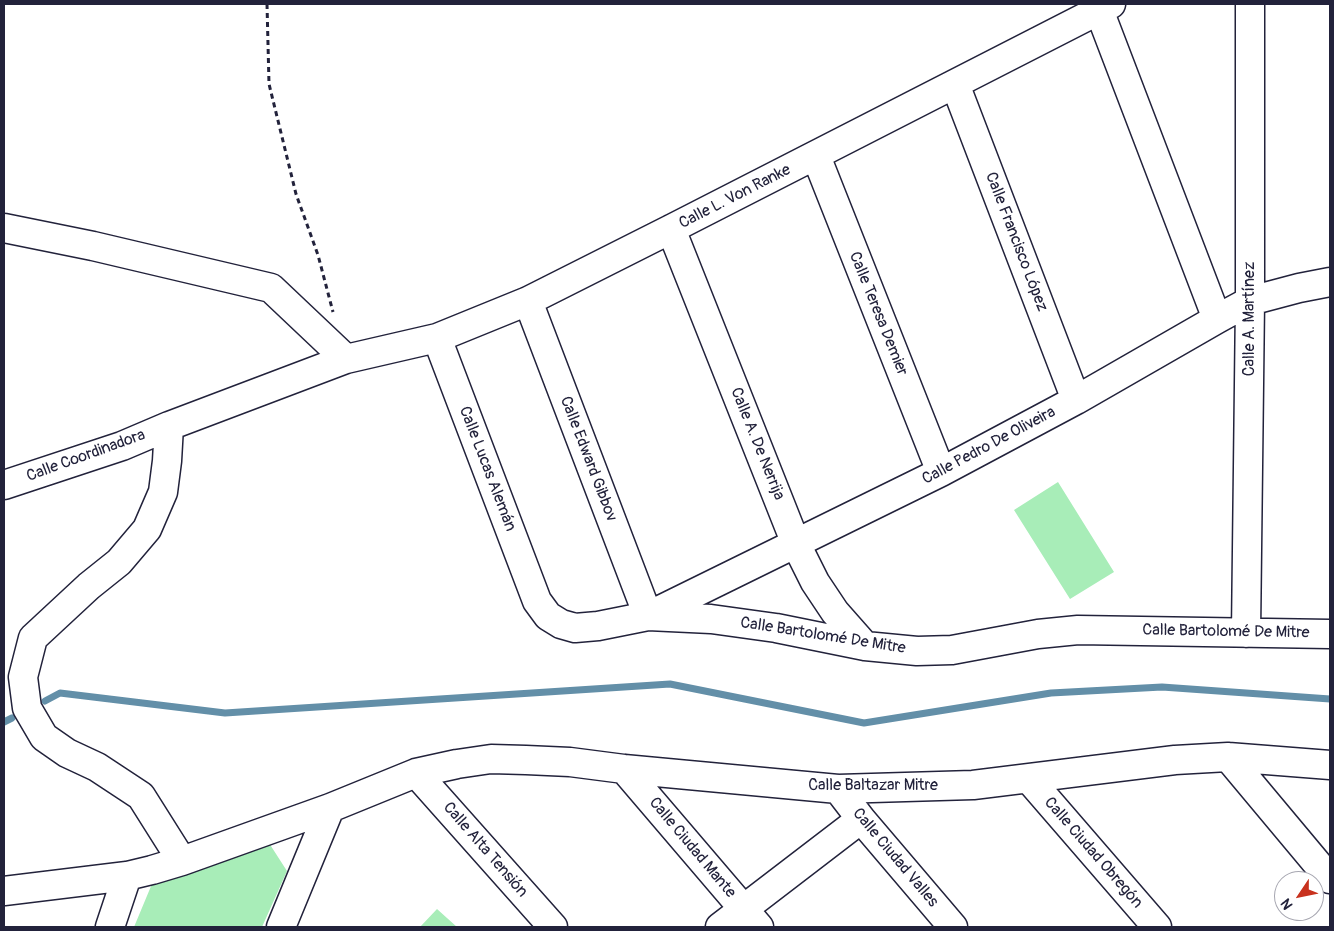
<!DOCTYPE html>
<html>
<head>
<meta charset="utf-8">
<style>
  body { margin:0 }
  #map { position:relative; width:1334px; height:931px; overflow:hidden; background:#fff; font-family:Pangolin,sans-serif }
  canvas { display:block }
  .frame { position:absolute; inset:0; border:5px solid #22223b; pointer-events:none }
  .north { position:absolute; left:1274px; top:871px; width:50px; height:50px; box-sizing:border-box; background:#fff; border:1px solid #a7a7b1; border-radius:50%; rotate:236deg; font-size:14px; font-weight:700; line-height:20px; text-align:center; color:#22223b }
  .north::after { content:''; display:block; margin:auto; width:18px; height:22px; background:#c8321e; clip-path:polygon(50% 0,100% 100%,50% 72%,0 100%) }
</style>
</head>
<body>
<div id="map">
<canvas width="1334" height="931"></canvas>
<div class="frame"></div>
<div class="north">N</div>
</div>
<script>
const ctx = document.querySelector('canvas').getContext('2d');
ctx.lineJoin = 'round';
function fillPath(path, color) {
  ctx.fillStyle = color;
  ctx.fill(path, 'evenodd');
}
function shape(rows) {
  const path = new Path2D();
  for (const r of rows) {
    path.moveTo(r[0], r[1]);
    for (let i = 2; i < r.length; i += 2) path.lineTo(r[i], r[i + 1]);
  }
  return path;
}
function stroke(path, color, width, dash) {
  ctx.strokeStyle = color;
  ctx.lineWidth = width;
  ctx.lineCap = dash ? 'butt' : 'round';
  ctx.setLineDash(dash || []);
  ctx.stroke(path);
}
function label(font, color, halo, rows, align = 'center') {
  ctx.font = font + ' Pangolin,sans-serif';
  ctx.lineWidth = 4;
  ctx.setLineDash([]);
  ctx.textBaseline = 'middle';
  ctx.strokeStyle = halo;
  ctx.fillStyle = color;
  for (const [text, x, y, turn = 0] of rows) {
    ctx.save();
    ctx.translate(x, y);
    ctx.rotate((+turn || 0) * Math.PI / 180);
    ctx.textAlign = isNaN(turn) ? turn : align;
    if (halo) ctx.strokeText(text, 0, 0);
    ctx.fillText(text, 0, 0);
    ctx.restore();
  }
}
const green = shape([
  [1058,482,1114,572,1070,599,1014,510],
  [269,843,287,871,262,927,134,927,154,879],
  [437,909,457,927,420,927]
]);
const stream = shape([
  [45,701,60,693,225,713,670,684,864,723,1051,693,1162,687,1330,699],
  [4,722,12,718]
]);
const path = shape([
  [267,4,269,84,296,194,318,255,333,312]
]);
const minor = shape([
  [1099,10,1217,319],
  [955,84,1076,400],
  [816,156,941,472],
  [4,228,93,246,271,288,346,359],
  [671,229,796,544,815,582,835,612,865,646],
  [528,301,648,616,941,472,1076,400,1217,319,1250,301,1299,288,1330,282],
  [437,338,537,601,548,616,561,624,575,628,598,626,648,616,711,619,776,628,865,646,917,651,952,650,1038,634,1078,630,1330,634],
  [4,485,122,446,169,426],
  [1246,633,1250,301,1250,4],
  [1228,757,1330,879],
  [624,769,759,927],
  [416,773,553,927],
  [1029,779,1157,927],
  [838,789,861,819,953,927],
  [182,861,141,796,97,767,67,753,44,737,27,708,23,677,33,638,89,586,119,562,147,529,163,492,167,461,169,426,346,359,437,338,528,301,671,229,1111,4],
  [4,891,127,876,152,870,182,861,330,808,416,773,457,764,491,759,526,760,570,762,624,769,838,789,973,785,1175,760,1228,757,1330,765],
  [110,927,127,876],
  [281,927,330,808],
  [720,927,861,819]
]);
const streetNames = [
  ["Calle L. Von Ranke",735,197,-27],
  ["Calle Francisco López",1016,242,69],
  ["Calle Teresa Demier",878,314,68],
  ["Calle A. Martínez",1250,319,-90],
  ["Calle A. De Nerrija",757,444,68],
  ["Calle Pedro De Oliveira",989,446,-28],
  ["Calle Coordinadora",86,456,-20],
  ["Calle Edward Gibbov",588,459,69],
  ["Calle Lucas Alemán",487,469,69],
  ["Calle Bartolomé De Mitre",1226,632,1],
  ["Calle Bartolomé De Mitre",823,636,9],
  ["Calle Baltazar Mitre",873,786],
  ["Calle Ciudad Mante",692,848,50],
  ["Calle Alta Tensión",485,850,49],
  ["Calle Ciudad Obregón",1093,853,49],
  ["Calle Ciudad Valles",895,858,50]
];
fillPath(green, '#a8edb8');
stroke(stream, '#638fa8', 7);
stroke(minor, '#22223b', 31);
stroke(path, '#22223b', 3, [5, 4]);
stroke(minor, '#fff', 28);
label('16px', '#22223b', '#fff', streetNames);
</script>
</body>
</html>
